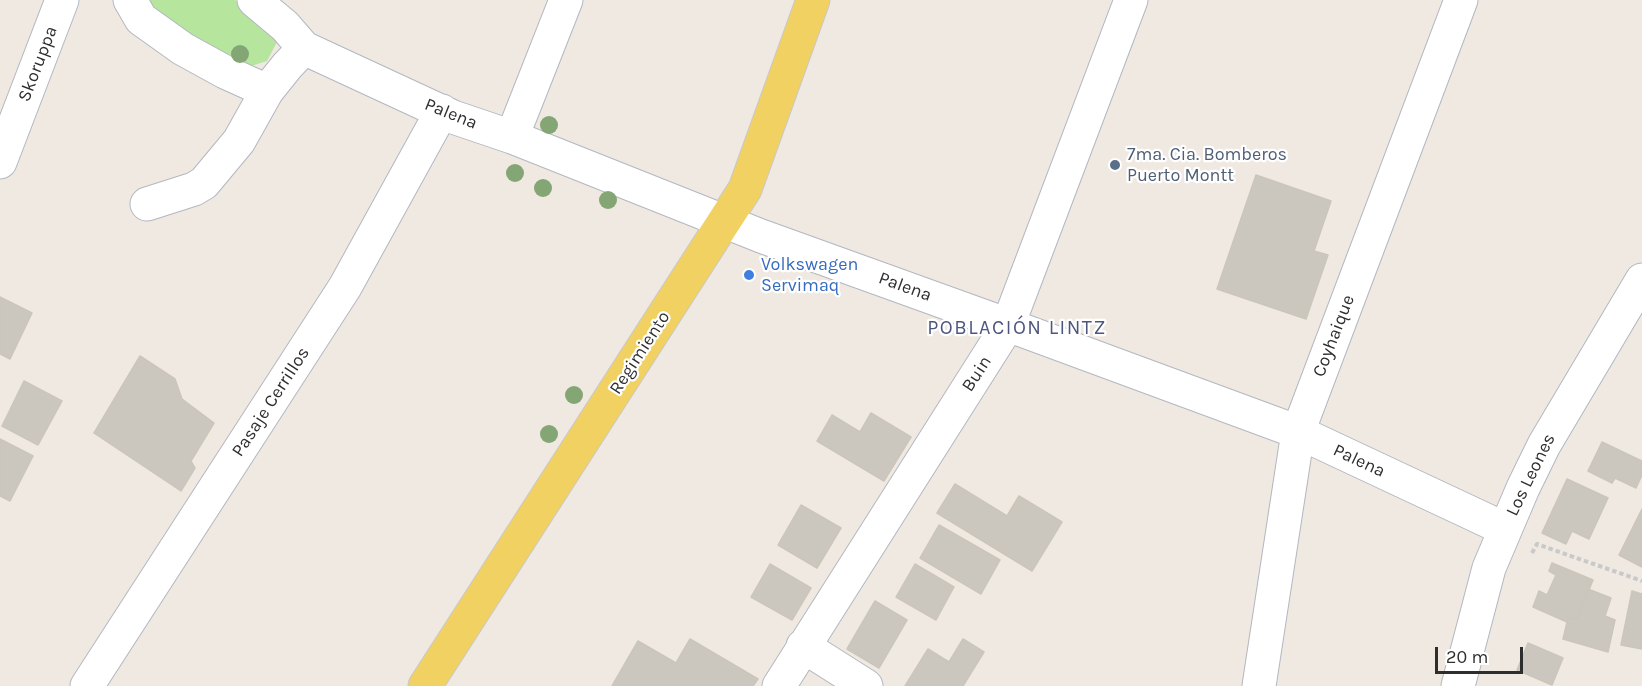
<!DOCTYPE html>
<html>
<head>
<meta charset="utf-8">
<style>
  body { margin:0 }
  #map { position:relative; width:1642px; height:686px; overflow:hidden; background:#efe9e1; font-family:Karla,sans-serif }
  canvas { display:block }
  .scale { position:absolute; left:1435px; top:647px; width:88px; height:27px; box-sizing:border-box; border:3px solid #2e2e2e; border-top:0; padding-left:8px; font-size:18px; line-height:21px; white-space:nowrap; color:#2e2e2e; -webkit-text-stroke:4px #fff; paint-order:stroke }
</style>
</head>
<body>
<div id="map">
<canvas width="1642" height="686"></canvas>
<div class="scale">20 m</div>
</div>
<script>
const ctx = document.querySelector('canvas').getContext('2d');
ctx.lineJoin = 'round';
function fillPath(path, color) {
  ctx.fillStyle = color;
  ctx.fill(path, 'evenodd');
}
function shape(rows) {
  const path = new Path2D();
  for (const r of rows) {
    path.moveTo(r[0], r[1]);
    for (let i = 2; i < r.length; i += 2) path.lineTo(r[i], r[i + 1]);
  }
  return path;
}
function stroke(path, color, width, dash) {
  ctx.strokeStyle = color;
  ctx.lineWidth = width;
  ctx.lineCap = dash ? 'butt' : 'round';
  ctx.setLineDash(dash || []);
  ctx.stroke(path);
}
function label(font, color, halo, rows, align = 'center') {
  ctx.font = font + ' Karla,sans-serif';
  ctx.lineWidth = 4.5;
  ctx.setLineDash([]);
  ctx.textBaseline = 'middle';
  ctx.strokeStyle = halo;
  ctx.fillStyle = color;
  for (const [text, x, y, turn = 0] of rows) {
    ctx.save();
    ctx.translate(x, y);
    ctx.rotate((+turn || 0) * Math.PI / 180);
    ctx.textAlign = isNaN(turn) ? turn : align;
    if (halo) ctx.strokeText(text, 0, 0);
    ctx.fillText(text, 0, 0);
    ctx.restore();
  }
}
const green = shape([
  [146,0,235,0,256,15,277,36,277,42,267,61,248,67,155,18]
]);
const building = shape([
  [1256,175,1331,201,1314,251,1328,255,1306,319,1217,289,1256,175],
  [0,297,32,313,10,359,0,354,0,297],
  [140,356,175,379,182,399,214,423,191,461,195,468,181,491,94,433,140,356],
  [24,381,62,401,38,445,2,426,24,381],
  [871,413,911,437,884,481,817,441,832,415,860,432,871,413],
  [0,439,33,456,10,501,0,496,0,439],
  [1602,442,1642,461,1642,475,1636,488,1615,478,1612,483,1588,471,1602,442],
  [1567,479,1608,498,1589,539,1572,531,1566,544,1542,533,1567,479],
  [955,484,1007,516,1019,496,1062,522,1032,571,937,513,955,484],
  [801,505,841,528,817,568,778,545,801,505],
  [1642,509,1642,567,1619,555,1642,509],
  [939,525,1000,560,981,594,920,558,939,525],
  [1552,563,1593,580,1577,619,1568,618,1567,622,1533,607,1539,591,1547,595,1556,575,1549,571,1552,563],
  [770,564,811,588,792,620,751,597,770,564],
  [915,564,954,587,936,620,896,597,915,564],
  [1588,589,1611,598,1605,616,1615,620,1608,652,1563,639,1568,618,1577,619,1588,589],
  [1632,591,1642,594,1642,649,1621,645,1632,591],
  [875,601,907,620,879,668,847,649,875,601],
  [690,639,758,679,753,686,612,686,638,641,676,663,690,639],
  [963,639,984,652,963,686,905,686,928,649,949,662,963,639],
  [1528,643,1563,658,1552,685,1517,670,1528,643]
]);
const path = shape([
  [1532,553,1537,544,1642,581]
]);
const minor = shape([
  [130,0,141,19,183,49,225,72,267,91,287,66,304,48],
  [254,0,285,26,304,48,453,117,512,137,761,236,1008,325,1298,432,1505,529],
  [512,137,566,0],
  [0,162,62,0],
  [147,204,194,189,204,183,239,141,267,91],
  [803,646,866,686],
  [87,686,345,287,442,111],
  [779,686,1008,325,1131,0],
  [1259,686,1298,432,1461,0],
  [1458,686,1489,568,1523,488,1544,445,1642,280]
]);
const major = shape([
  [425,686,745,189,813,0]
]);
const trees = [
  [240,54],
  [549,125],
  [515,173],
  [543,188],
  [608,200],
  [574,395],
  [549,434]
];
const markers = [
  [1115,165,6,"#5c6f8a"],
  [749,275,6,"#3f7fe0"]
];
const streetNames = [
  ["Skoruppa",38,64,-69],
  ["Palena",451,114,22],
  ["Palena",905,287,20],
  ["Coyhaique",1334,336,-69],
  ["Regimiento",640,353,-57],
  ["Buin",977,374,-57],
  ["Pasaje Cerrillos",271,402,-57],
  ["Palena",1359,461,25],
  ["Los Leones",1531,475,-64]
];
const serviceNames = [
  ["7ma. Cia. Bomberos",1127,155],
  ["Puerto Montt",1127,176]
];
const shopNames = [
  ["Volkswagen",761,265],
  ["Servimaq",761,286]
];
const neighbourhoodNames = [
  ["POBLACIÓN LINTZ",1017,328]
];
fillPath(green, '#b6e59e');
fillPath(building, '#cbc7bf');
stroke(building, '#cbc5ba', 1.5);
stroke(minor, '#b4b7c1', 35);
stroke(major, '#c9c9c9', 35);
stroke(path, '#c9c9c9', 4, [4.5, 3]);
stroke(minor, '#fff', 33);
stroke(major, '#f2d163', 33);
ctx.fillStyle = '#84a574';
for (const [x, y] of trees) {
  ctx.beginPath();
  ctx.arc(x, y, 9, 0, 2 * Math.PI);
  ctx.fill();
}
for (const [x, y, r, color] of markers) {
  const dot = new Path2D();
  dot.arc(x, y, r, 0, 2 * Math.PI);
  ctx.fillStyle = color;
  ctx.fill(dot);
  stroke(dot, '#fff', 2);
}
label('18px', '#2e2e2e', '#fff', streetNames);
label('18px', '#4e5e75', '#fff', serviceNames, 'left');
label('18px', '#366cbe', '#fff', shopNames, 'left');
ctx.letterSpacing = '1.5px';
label('20px', '#4d5680', '#fff', neighbourhoodNames);
ctx.letterSpacing = '0px';
</script>
</body>
</html>
